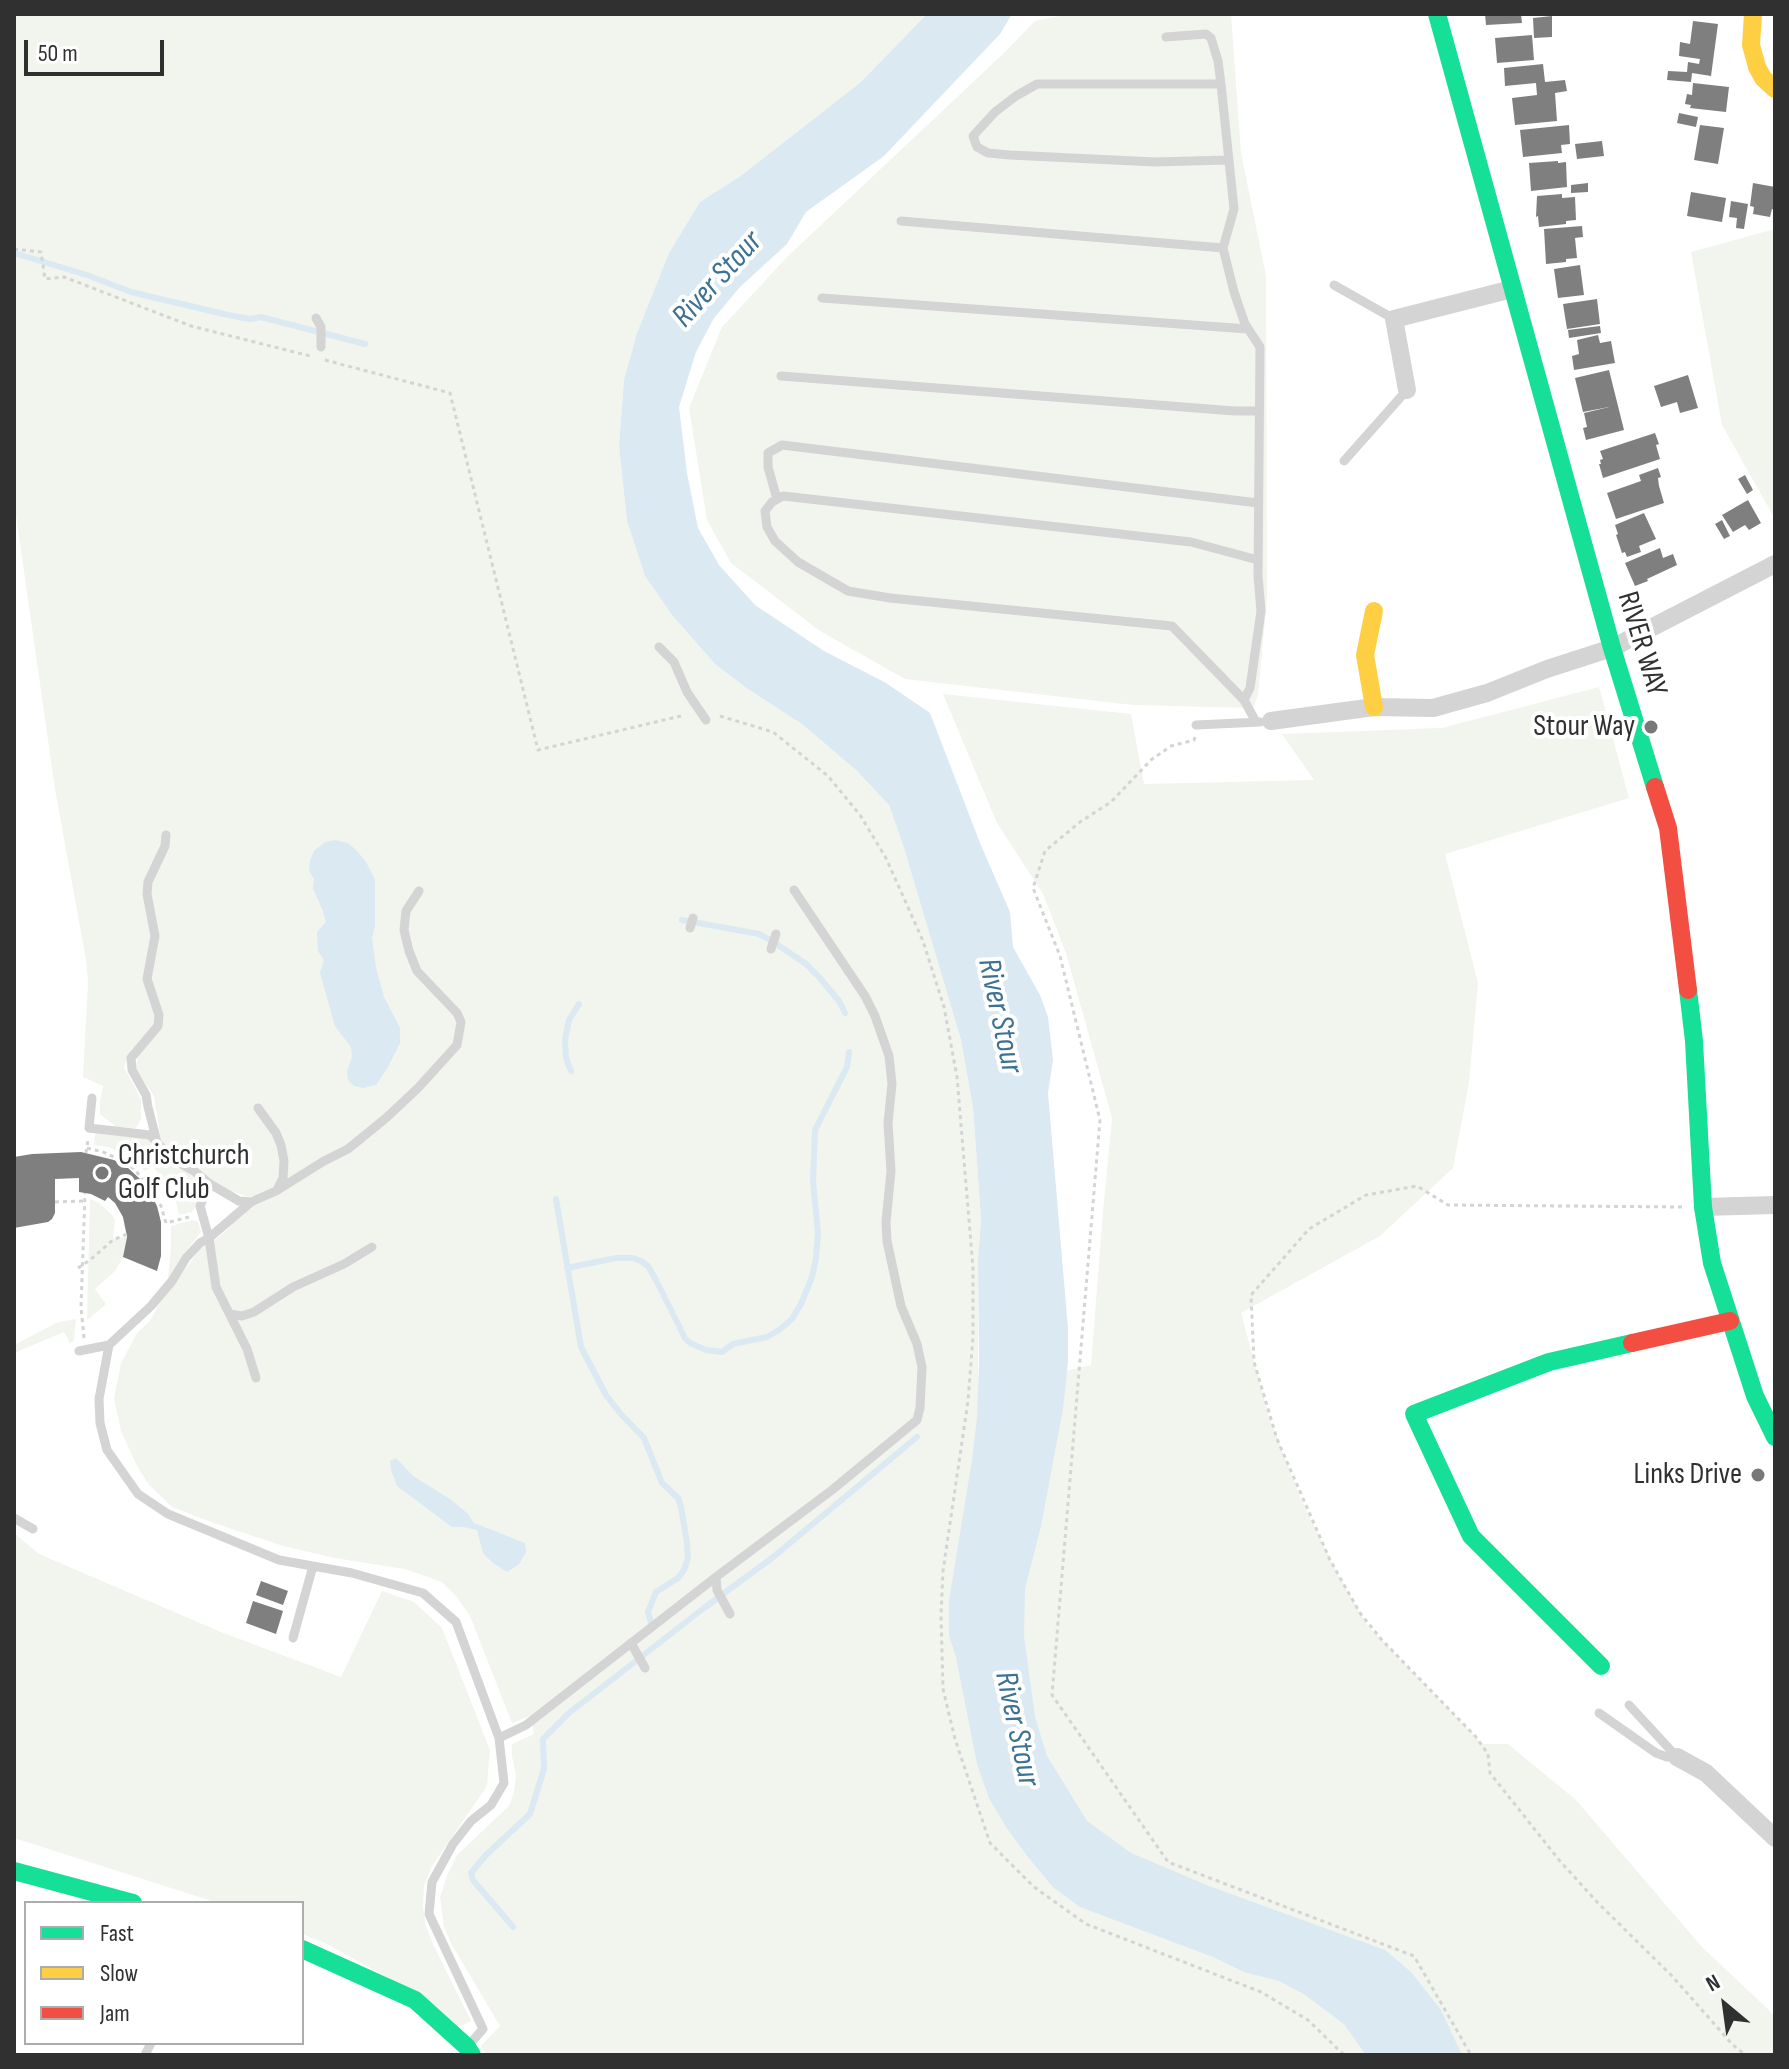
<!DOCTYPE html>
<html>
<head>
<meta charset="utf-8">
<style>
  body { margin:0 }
  #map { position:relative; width:1789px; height:2069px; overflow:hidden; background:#fff; font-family:"Sofia Sans Condensed",sans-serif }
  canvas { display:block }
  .frame { position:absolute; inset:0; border:16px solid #303030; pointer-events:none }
  .legend { position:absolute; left:24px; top:1901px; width:280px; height:144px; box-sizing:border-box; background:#fff; border:2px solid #acacac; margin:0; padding:10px 14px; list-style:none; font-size:24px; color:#303030 }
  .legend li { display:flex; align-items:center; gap:16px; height:40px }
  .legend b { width:40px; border:2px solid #acacac }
  .north { position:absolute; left:1685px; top:1965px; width:80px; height:80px; -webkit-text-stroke:6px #fff; paint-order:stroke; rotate:331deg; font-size:22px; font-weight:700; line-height:32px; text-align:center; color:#303030 }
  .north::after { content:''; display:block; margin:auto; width:28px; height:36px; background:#303030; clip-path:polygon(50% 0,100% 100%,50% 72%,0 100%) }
  .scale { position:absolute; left:24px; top:40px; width:140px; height:36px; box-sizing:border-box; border:4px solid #303030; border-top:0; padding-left:10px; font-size:24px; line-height:28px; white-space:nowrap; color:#303030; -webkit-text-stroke:6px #fff; paint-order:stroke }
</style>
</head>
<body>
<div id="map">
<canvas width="1789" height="2069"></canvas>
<div class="frame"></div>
<ul class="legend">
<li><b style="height:10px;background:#16e098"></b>Fast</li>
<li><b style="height:10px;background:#ffcf43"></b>Slow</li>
<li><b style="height:10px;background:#f24e42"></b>Jam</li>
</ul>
<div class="north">N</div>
<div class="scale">50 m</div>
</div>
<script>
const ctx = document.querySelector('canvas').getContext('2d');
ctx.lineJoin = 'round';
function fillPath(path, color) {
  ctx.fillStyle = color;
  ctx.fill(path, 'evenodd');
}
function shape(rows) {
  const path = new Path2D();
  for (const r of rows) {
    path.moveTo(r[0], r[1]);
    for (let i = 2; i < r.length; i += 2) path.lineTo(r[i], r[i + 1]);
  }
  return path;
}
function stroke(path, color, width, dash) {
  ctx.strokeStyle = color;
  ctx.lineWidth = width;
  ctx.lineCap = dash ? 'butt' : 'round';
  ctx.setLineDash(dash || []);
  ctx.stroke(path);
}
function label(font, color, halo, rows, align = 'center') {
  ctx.font = font + ' "Sofia Sans Condensed",sans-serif';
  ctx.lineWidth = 8;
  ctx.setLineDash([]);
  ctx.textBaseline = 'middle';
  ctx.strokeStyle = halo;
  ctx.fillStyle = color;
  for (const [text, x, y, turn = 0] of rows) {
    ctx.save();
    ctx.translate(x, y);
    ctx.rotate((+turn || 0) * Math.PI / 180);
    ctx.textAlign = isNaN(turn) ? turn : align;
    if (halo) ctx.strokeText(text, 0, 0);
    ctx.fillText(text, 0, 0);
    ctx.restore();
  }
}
const green = shape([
  [14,14,927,14,861,82,742,175,700,202,669,253,637,333,624,380,619,445,627,521,645,576,672,615,715,664,745,687,802,724,856,770,889,805,904,848,961,1040,973,1107,981,1219,978,1260,978,1392,1091,1365,1103,1212,1112,1118,1066,953,1043,894,997,823,943,694,1131,714,1144,784,1314,780,1282,734,1442,728,1599,687,1629,798,1445,854,1478,983,1469,1082,1453,1168,1380,1236,1241,1313,1269,1417,1300,1497,1338,1575,1368,1626,1482,1744,1508,1744,1576,1800,1702,1947,1775,2016,1775,2055,487,2055,481,2046,500,2026,452,1945,444,1927,440,1897,447,1876,457,1855,509,1806,514,1792,516,1775,512,1756,512,1744,534,1734,530,1716,512,1723,470,1616,457,1597,442,1582,405,1569,335,1558,283,1546,211,1522,172,1507,149,1485,137,1466,121,1431,114,1398,121,1363,137,1333,150,1321,159,1304,200,1249,213,1242,227,1230,259,1195,248,1197,226,1189,167,1150,161,1141,154,1096,135,1069,139,1054,132,1048,124,1067,141,1099,141,1119,136,1128,116,1127,100,1114,100,1102,103,1086,83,1077,88,981,86,960,55,789,14,501],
  [1070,14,1231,14,1241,153,1266,276,1267,599,1258,695,1253,708,1133,705,905,679,820,631,731,563,707,520,689,408,722,327,788,256,1005,52,1035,21],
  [1775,229,1775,519,1722,425,1691,252],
  [95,1133,148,1139,163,1158,191,1174,197,1180,200,1191,196,1206,192,1212,179,1215,177,1205,169,1189,153,1166,145,1171,129,1156,108,1147,94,1145],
  [90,1199,99,1203,112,1215,115,1220,113,1238,127,1237,123,1257,115,1271,95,1289,106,1304,89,1319,87,1318],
  [192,1220,198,1222,201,1232,181,1257,168,1280,171,1247,171,1226],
  [76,1319,74,1340,70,1343,64,1332,14,1353,14,1345,56,1323],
  [14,1533,39,1554,221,1632,341,1677,382,1591,414,1602,442,1628,490,1750,487,1786,432,1866,424,1886,423,1905,425,1924,433,1944,471,2021,456,2028,419,1995,327,1944,302,1934,302,1903,218,1903,14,1838]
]);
const water = shape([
  [927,14,1012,14,1000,34,884,156,806,212,787,244,740,287,714,318,696,352,679,407,687,473,698,528,719,565,755,605,824,651,886,683,930,713,980,843,1010,912,1013,947,1040,995,1048,1017,1053,1060,1048,1093,1068,1329,1068,1362,1063,1409,1041,1526,1025,1589,1024,1636,1035,1717,1047,1756,1087,1821,1131,1853,1209,1886,1385,1950,1411,1972,1441,2010,1462,2055,1366,2055,1344,2024,1304,1994,1279,1981,1244,1972,1213,1957,1080,1907,1053,1887,1028,1857,1006,1827,989,1798,977,1764,956,1657,949,1635,949,1601,972,1460,977,1417,979,1363,978,1260,981,1219,973,1107,961,1040,904,848,889,805,856,770,802,724,745,687,715,664,672,615,645,576,627,521,619,445,624,380,637,333,669,253,700,202,742,175,861,82],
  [335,840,348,843,357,851,366,862,375,880,375,926,372,938,376,968,384,997,400,1028,400,1043,388,1067,376,1085,363,1088,354,1086,348,1080,347,1072,352,1057,351,1047,335,1026,320,973,324,960,318,951,317,932,326,922,323,911,313,888,314,879,309,871,310,861,314,851,325,842],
  [396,1458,413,1476,450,1499,468,1514,474,1523,525,1543,526,1552,519,1564,507,1572,493,1563,483,1553,477,1530,464,1527,452,1527,397,1486,391,1470,390,1461]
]);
const stream = shape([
  [14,253,87,275,131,292,228,315,250,319,261,317,365,344],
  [682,920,759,934,772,941,806,964,819,977,839,1001,845,1013],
  [571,1071,566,1058,565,1040,569,1020,579,1004],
  [556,1199,581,1347,606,1395,620,1413,644,1438,662,1483,678,1498,681,1507,687,1543,688,1558,684,1570,678,1578,656,1592,648,1612,651,1623],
  [567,1268,616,1258,633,1258,641,1261,648,1266,656,1280,685,1338,690,1343,706,1350,722,1352,733,1344,767,1337,779,1330,792,1319,801,1304,812,1277,816,1258,818,1233,813,1181,815,1130,847,1067,849,1052],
  [513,1927,473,1880,471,1873,486,1855,530,1814,544,1769,543,1739,569,1713,704,1608,772,1558,917,1437]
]);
const building = shape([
  [1485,14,1521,14,1522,23,1486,25],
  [1552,16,1552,37,1534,38,1533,18],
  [1693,21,1718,24,1711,76,1692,73,1691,82,1667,80,1668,71,1687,72,1688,62,1699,64,1700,59,1679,56,1680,42,1690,44],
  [1532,35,1534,60,1497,63,1495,38],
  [1543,64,1545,82,1565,80,1567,91,1555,93,1557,121,1515,125,1512,98,1537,95,1536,83,1505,86,1504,68],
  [1693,83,1729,87,1726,112,1690,108,1691,105,1685,104,1687,94,1692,95],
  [1679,113,1698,117,1696,127,1677,123],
  [1569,125,1570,144,1561,145,1562,153,1523,157,1520,130],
  [1700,125,1724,128,1718,164,1694,160],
  [1602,141,1604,156,1577,159,1575,144],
  [1558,161,1558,163,1566,162,1567,187,1531,191,1529,163],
  [1588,183,1588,192,1571,193,1571,185],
  [1753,183,1775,187,1775,210,1772,209,1770,217,1753,214,1754,207,1750,206],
  [1691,192,1726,198,1722,222,1687,216],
  [1562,194,1562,198,1575,197,1576,220,1566,221,1566,224,1539,227,1538,216,1536,217,1537,196],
  [1731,201,1748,204,1744,229,1736,228,1737,218,1729,217],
  [1582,226,1583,237,1575,238,1577,258,1566,259,1566,262,1546,264,1544,229],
  [1580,265,1584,295,1558,298,1554,269],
  [1597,299,1600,324,1567,329,1563,304],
  [1600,326,1601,333,1569,338,1568,330],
  [1598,335,1600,343,1611,341,1615,363,1574,370,1572,356,1579,354,1577,340],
  [1609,370,1624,430,1586,440,1583,428,1587,427,1584,413,1609,407,1583,412,1575,378],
  [1688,375,1698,408,1680,413,1677,402,1661,407,1654,386],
  [1655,433,1659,444,1656,445,1660,459,1603,478,1599,464,1601,464,1600,460,1603,459,1600,451],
  [1658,468,1661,477,1658,478,1659,486,1664,503,1616,519,1607,493,1641,481,1639,475],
  [1745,475,1753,490,1747,494,1738,479],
  [1748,500,1761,523,1749,530,1745,525,1733,532,1722,515],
  [1644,513,1656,539,1639,546,1641,552,1627,557,1625,552,1622,553,1616,535,1618,534,1615,525],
  [1722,520,1730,536,1724,539,1715,524],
  [1660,548,1663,558,1673,554,1677,565,1647,579,1648,581,1635,586,1625,563],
  [81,1152,114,1160,128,1168,140,1179,150,1193,157,1206,161,1222,161,1256,157,1271,123,1257,127,1237,123,1217,115,1203,108,1197,105,1201,91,1194,79,1192,79,1178,55,1179,55,1213,52,1219,48,1222,14,1228,14,1157,32,1154],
  [261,1581,288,1591,283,1605,256,1595],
  [253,1601,283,1611,276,1634,246,1623]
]);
const path = shape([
  [14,249,41,252,45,279,64,277,191,326,310,356],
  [325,360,450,393,538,750,685,715],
  [720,716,773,732,828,776,860,815,886,858,923,941,944,1007,957,1077,973,1268,973,1337,968,1401,943,1571,941,1615,943,1689,955,1739,990,1843,1034,1887,1086,1924,1261,1992,1308,2020,1344,2055],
  [1195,737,1194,740,1171,746,1151,760,1111,802,1080,822,1045,851,1033,888,1060,956,1100,1120,1052,1695,1168,1862,1414,1956,1471,2055],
  [87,1148,103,1152,128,1163,146,1182,154,1194,161,1206,166,1223,189,1217],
  [86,1153,88,1140],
  [55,1202,85,1201],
  [1682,1207,1448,1205,1417,1186,1366,1195,1309,1229,1251,1295,1254,1362,1277,1439,1330,1560,1360,1613,1381,1639,1476,1737,1488,1754,1490,1773,1559,1860,1597,1902,1673,1977,1732,2044,1745,2055],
  [78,1268,90,1260,113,1240,127,1234],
  [84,1338,81,1307,85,1193]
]);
const lane = shape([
  [1166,37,1206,34,1211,38,1218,61,1221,84,1234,209,1223,248,1234,292,1245,324,1260,347,1258,576,1261,611,1250,688,1244,700,1256,722],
  [1221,84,1037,84,1016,96,995,112,973,136,977,147,988,153,1010,155,1155,162,1228,160],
  [901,221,1223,248],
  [1334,285,1394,319],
  [822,298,1248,329],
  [316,318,321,327,321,347],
  [781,376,1235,411,1259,411],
  [1344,461,1407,390],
  [777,499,768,467,768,453,782,445,1258,503],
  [659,647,674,662,687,692,706,720],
  [1244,700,1172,626,890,598,848,591,798,562,775,541,767,527,765,511,772,502,783,496,1191,542,1258,560],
  [1196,725,1260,722],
  [419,891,406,911,404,930,409,951,417,971,457,1013,461,1022,457,1045,418,1088,386,1118,348,1149,324,1161,276,1191,251,1202,209,1238,200,1243,186,1258,172,1281,151,1306,109,1345,99,1399,100,1423,107,1450,138,1494,168,1514,279,1560,352,1573,423,1593,456,1622,499,1738,504,1783,491,1805,471,1821,453,1844,432,1882,429,1914,483,2029,469,2045],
  [690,928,693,918],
  [771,949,776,934],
  [92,1098,89,1128,150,1135,172,1159,194,1171,210,1184,239,1201,251,1202],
  [258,1108,276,1133,281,1145,284,1161,283,1178,278,1188],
  [158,1146,148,1107,146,1095,132,1070,131,1058,158,1026,159,1015,147,979,155,936,147,894,148,882,165,846,166,835],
  [210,1184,200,1206,209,1238,216,1287,247,1349,256,1378],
  [230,1314,242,1316,254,1312,293,1287,344,1264,372,1247],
  [79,1351,109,1345],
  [14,1518,33,1529],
  [716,1577,717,1590,730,1614],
  [293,1638,313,1566],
  [631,1643,645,1668],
  [1629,1705,1677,1757],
  [1599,1713,1656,1753,1667,1757,1677,1757],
  [499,1738,526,1725,716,1577,832,1490,917,1420,920,1408,922,1367,917,1344,901,1306,887,1241,886,1222,891,1171,888,1123,892,1084,889,1056,875,1016,865,996,794,890],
  [145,2055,151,2043]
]);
const street = shape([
  [1407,390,1394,319,1512,289],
  [1271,721,1374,707,1433,708,1487,693,1547,669,1612,648,1775,564],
  [1703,1207,1775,1205],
  [1677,1757,1706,1773,1775,1838]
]);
const fast = shape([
  [1437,14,1612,648,1655,787],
  [1688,990,1694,1041,1703,1207,1712,1263,1755,1396,1775,1437],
  [1601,1666,1471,1536,1414,1414,1549,1362,1632,1343],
  [14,1871,133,1903],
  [302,1949,415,2000,467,2047,472,2055]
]);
const slow = shape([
  [1753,14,1751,45,1757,67,1763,78,1775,89],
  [1374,611,1365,655,1374,707]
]);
const jam = shape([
  [1655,787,1668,828,1688,990],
  [1632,1343,1730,1321]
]);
const markers = [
  [1651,727,8,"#787878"],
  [102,1173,8,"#787878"],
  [1758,1475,8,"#787878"]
];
const streetNames = [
  ["RIVER WAY",1641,644,73]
];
const poiNames = [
  ["Stour Way",1635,727],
  ["Christchurch",118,1156,"left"],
  ["Golf Club",118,1190,"left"],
  ["Links Drive",1742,1475]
];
const waterNames = [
  ["River Stour",718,280,-48],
  ["River Stour",999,1016,78],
  ["River Stour",1016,1729,78]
];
fillPath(green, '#f1f5ed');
fillPath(water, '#dae9f2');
stroke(stream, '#dae9f2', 6);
fillPath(building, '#7f7f7f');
stroke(path, '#d4d4d4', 3, [4, 4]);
stroke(lane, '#d4d4d4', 9);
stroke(street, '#d4d4d4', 18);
stroke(fast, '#16e098', 18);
stroke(slow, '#ffcf43', 18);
stroke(jam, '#f24e42', 18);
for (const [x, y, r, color] of markers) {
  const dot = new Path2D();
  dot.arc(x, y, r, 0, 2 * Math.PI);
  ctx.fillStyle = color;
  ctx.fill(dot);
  stroke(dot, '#fff', 3);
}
label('30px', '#303030', '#fff', streetNames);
label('30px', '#303030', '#fff', poiNames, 'right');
label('italic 32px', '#3c7294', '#fff', waterNames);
</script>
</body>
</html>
